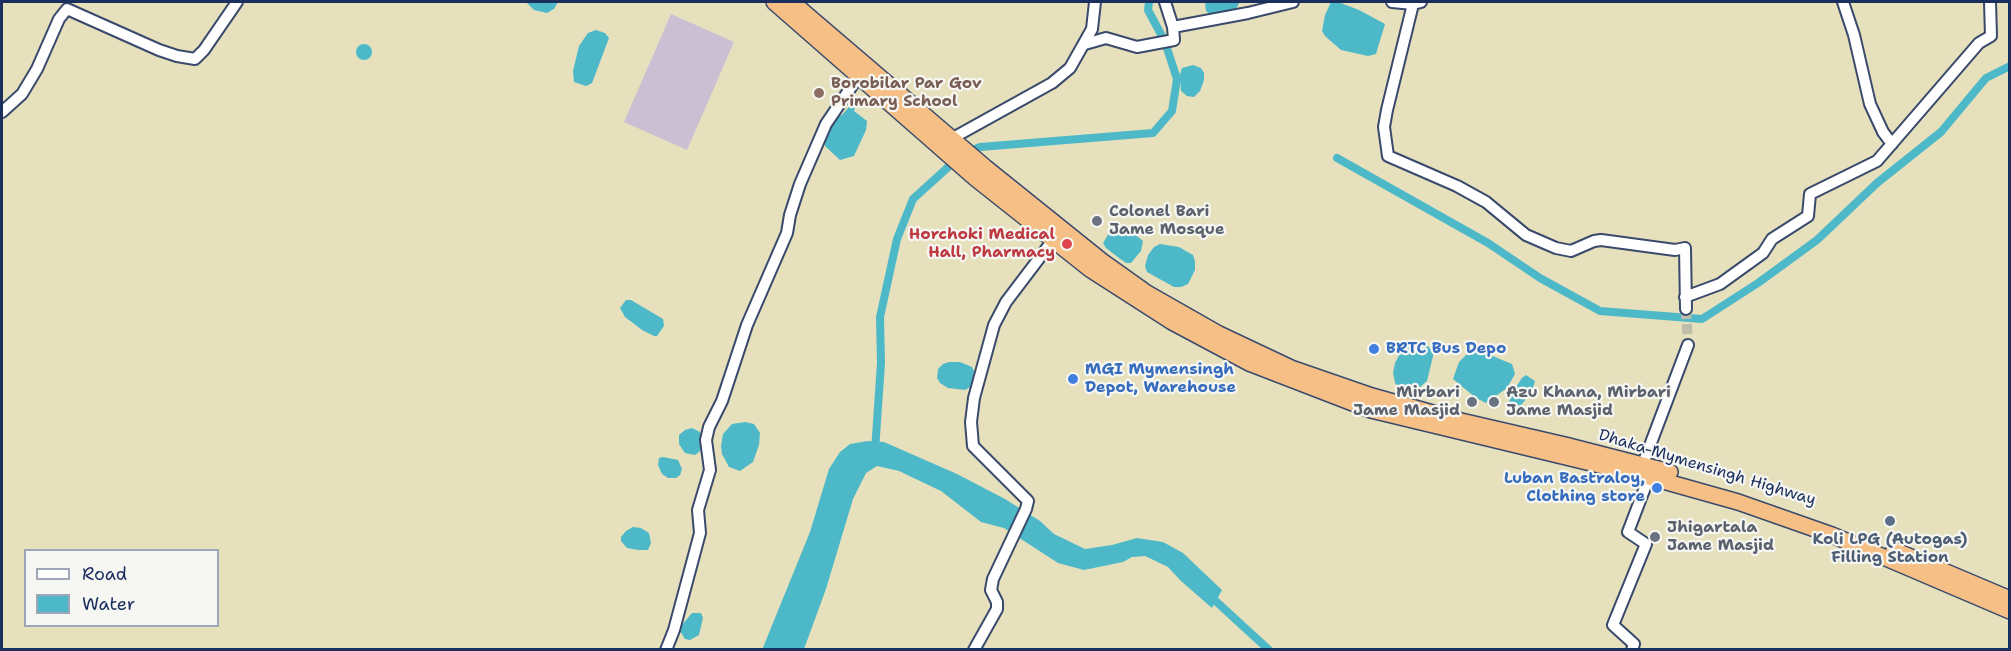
<!DOCTYPE html>
<html>
<head>
<meta charset="utf-8">
<style>
  body { margin:0 }
  #map { position:relative; width:2011px; height:651px; overflow:hidden; background:#e6e0bc; font-family:"Shantell Sans",sans-serif }
  canvas { display:block }
  .frame { position:absolute; inset:0; border:3px solid #1b2f5e; pointer-events:none }
  .legend { position:absolute; left:24px; top:549px; width:195px; height:78px; box-sizing:border-box; background:#f6f6f2; border:2px solid #9ea6b7; margin:0; padding:8px 10px; list-style:none; font-size:18px; color:#1b2f5e }
  .legend li { display:flex; align-items:center; gap:12px; height:30px }
  .legend b { width:30px; border:2px solid #9ea6b7 }
</style>
</head>
<body>
<div id="map">
<canvas width="2011" height="651"></canvas>
<div class="frame"></div>
<ul class="legend">
<li><b style="height:8px;background:#fff"></b>Road</li>
<li><b style="height:16px;background:#4db9c8"></b>Water</li>
</ul>
</div>
<script>
const ctx = document.querySelector('canvas').getContext('2d');
ctx.lineJoin = 'round';
function fillPath(path, color) {
  ctx.fillStyle = color;
  ctx.fill(path, 'evenodd');
}
function shape(rows) {
  const path = new Path2D();
  for (const r of rows) {
    if (r.length === 3) {
      path.moveTo(r[0] + r[2], r[1]);
      path.arc(r[0], r[1], r[2], 0, 2 * Math.PI);
      continue;
    }
    path.moveTo(r[0], r[1]);
    for (let i = 2; i < r.length; i += 2) path.lineTo(r[i], r[i + 1]);
  }
  return path;
}
function stroke(path, color, width, dash) {
  ctx.strokeStyle = color;
  ctx.lineWidth = width;
  ctx.lineCap = dash ? 'butt' : 'round';
  ctx.setLineDash(dash || []);
  ctx.stroke(path);
}
function label(font, color, halo, rows, align = 'center') {
  ctx.font = font + ' "Shantell Sans",sans-serif';
  ctx.lineWidth = 4.5;
  ctx.setLineDash([]);
  ctx.textBaseline = 'middle';
  ctx.strokeStyle = halo;
  ctx.fillStyle = color;
  for (const [text, x, y, turn = 0] of rows) {
    ctx.save();
    ctx.translate(x, y);
    ctx.rotate((+turn || 0) * Math.PI / 180);
    ctx.textAlign = isNaN(turn) ? turn : align;
    if (halo) ctx.strokeText(text, 0, 0);
    ctx.fillText(text, 0, 0);
    ctx.restore();
  }
}
const industrial = shape([
  [671,14,734,42,687,150,624,122]
]);
const water = shape([
  [526,2,558,2,554,9,547,13,534,10],
  [1205,2,1239,2,1239,3,1235,12,1211,15,1206,11],
  [1331,2,1338,2,1359,10,1385,24,1376,54,1368,56,1341,50,1325,36,1322,31,1325,15],
  [596,30,605,33,609,38,592,83,586,86,574,82,573,71,579,46,588,33],
  [364,52,8],
  [1193,65,1201,68,1204,73,1204,80,1200,91,1194,97,1187,96,1181,91,1180,74,1182,68],
  [855,100,857,102,854,111,867,121,866,130,854,156,840,160,825,146,824,138,834,118,842,115],
  [1119,227,1132,232,1143,241,1141,251,1131,263,1126,263,1119,258,1106,248,1103,243,1111,230],
  [1160,244,1179,247,1193,255,1195,261,1195,270,1188,284,1181,287,1174,287,1147,272,1145,266,1148,255,1154,247],
  [626,300,631,300,663,319,664,326,657,336,654,336,642,330,625,317,620,308],
  [1414,340,1424,343,1434,352,1427,381,1419,388,1411,392,1398,387,1395,383,1393,373,1395,363,1405,344],
  [1473,348,1512,364,1515,374,1507,388,1486,403,1476,398,1453,379,1459,362],
  [949,362,960,362,972,367,974,371,972,386,965,390,948,388,940,383,937,378,938,369,943,364],
  [1526,375,1535,381,1532,391,1516,412,1512,411,1509,402,1512,393,1522,378],
  [745,422,754,424,760,433,759,445,753,462,740,471,729,467,722,454,721,446,723,434,732,424],
  [692,428,700,432,702,440,700,451,695,455,685,453,679,444,679,435,685,430],
  [868,441,884,442,957,474,1005,499,1040,521,1054,534,1085,549,1112,545,1137,538,1163,542,1183,553,1222,590,1212,608,1181,581,1168,567,1145,556,1132,557,1123,562,1084,570,1058,563,1004,528,981,522,941,491,899,471,877,466,866,473,853,499,826,589,804,649,762,650,810,532,829,469,840,452,850,444],
  [663,457,678,460,682,469,680,475,676,478,668,478,662,474,658,465,659,458],
  [633,527,641,528,649,533,651,543,648,550,638,550,627,548,621,541,621,537,626,531],
  [692,613,701,613,703,618,699,635,690,640,685,639,680,631,681,626]
]);
const canal = shape([
  [968,152,980,147,1153,133,1172,111,1177,79,1165,42,1148,10,1149,2],
  [1337,158,1488,243,1540,278,1600,311,1702,319,1758,283,1817,240,1877,183,1941,132,1986,78,2010,66],
  [875,451,881,363,880,317,897,239,913,199,956,160],
  [1208,594,1269,650]
]);
const minorTunnel = shape([
  [1686,309,1688,345]
]);
const minor = shape([
  [1392,2,1413,4,1414,2],
  [1421,2,1413,4,1387,110,1384,127,1388,156,1457,186,1486,202,1526,235,1556,248,1571,251,1594,241,1601,240,1675,250,1685,248,1686,309],
  [1843,2,1854,35,1870,104,1883,132,1892,144],
  [1173,27,1248,13,1293,2],
  [1085,44,1106,38,1137,47,1174,40,1173,27,1165,2],
  [2,112,22,94,37,69,59,19,67,9,159,50,177,56,195,59,204,50,237,2],
  [951,139,1052,83,1070,68,1092,29,1095,2],
  [1685,297,1720,284,1763,253,1772,239,1808,216,1810,194,1877,161,1979,43,1991,36,1990,2],
  [1643,464,1688,345],
  [666,650,674,630,700,533,698,510,710,470,706,440,709,427,722,401,747,325,787,233,790,215,800,184,826,124,858,77],
  [974,650,997,609,997,602,991,590,993,579,1026,509,1028,501,973,446,971,422,974,398,994,325,1006,302,1053,240],
  [1632,650,1634,644,1613,625,1646,544,1628,532,1649,477]
]);
const highway = shape([
  [774,2,975,178,1091,270,1172,322,1249,363,1371,410,1649,477,1738,502,1832,535,2010,611],
  [792,2,985,167,1102,261,1147,293,1219,334,1291,368,1372,396,1461,421,1565,445,1670,472],
  [1894,550,2010,599]
]);
const markers = [
  [819,93,6,"#8d6e63"],
  [1097,221,6,"#6b7280"],
  [1067,244,6,"#e0444e"],
  [1374,349,6,"#3f7fe0"],
  [1073,379,6,"#3f7fe0"],
  [1472,402,6,"#6b7280"],
  [1494,402,6,"#6b7280"],
  [1657,488,6,"#3f7fe0"],
  [1890,521,6,"#5c6f8a"],
  [1655,537,6,"#6b7280"]
];
const educationNames = [
  ["Borobilar Par Gov",831,84],
  ["Primary School",831,102]
];
const worshipNames = [
  ["Colonel Bari",1109,212],
  ["Jame Mosque",1109,230],
  ["Mirbari",1460,393,"right"],
  ["Jame Masjid",1460,411,"right"],
  ["Azu Khana, Mirbari",1506,393],
  ["Jame Masjid",1506,411],
  ["Jhigartala",1667,528],
  ["Jame Masjid",1667,546]
];
const healthNames = [
  ["Horchoki Medical",1055,235],
  ["Hall, Pharmacy",1055,253]
];
const shopNames = [
  ["BRTC Bus Depo",1386,349],
  ["MGI Mymensingh",1085,370],
  ["Depot, Warehouse",1085,388],
  ["Luban Bastraloy,",1645,479,"right"],
  ["Clothing store",1645,497,"right"]
];
const streetNames = [
  ["Dhaka-Mymensingh Highway",1707,468,17]
];
const serviceNames = [
  ["Koli LPG (Autogas)",1890,540],
  ["Filling Station",1890,558]
];
fillPath(industrial, '#cbbfd4');
fillPath(water, '#4db9c8');
stroke(canal, '#4db9c8', 8);
stroke(minorTunnel, '#bdbda9', 10, [10, 5]);
stroke(minor, '#394a6c', 14);
stroke(highway, '#394a6c', 18);
stroke(minor, '#fff', 10);
stroke(highway, '#f5bf86', 15);
for (const [x, y, r, color] of markers) {
  const dot = new Path2D();
  dot.arc(x, y, r, 0, 2 * Math.PI);
  ctx.fillStyle = color;
  ctx.fill(dot);
  stroke(dot, '#f6f6f2', 2);
}
label('bold 16px', '#785e54', '#f6f6f2', educationNames, 'left');
label('bold 16px', '#5b616d', '#f6f6f2', worshipNames, 'left');
label('bold 16px', '#be3a42', '#f6f6f2', healthNames, 'right');
label('bold 16px', '#366cbe', '#f6f6f2', shopNames, 'left');
label('16px', '#1b2f5e', '#f6f6f2', streetNames);
label('bold 16px', '#4e5e75', '#f6f6f2', serviceNames);
</script>
</body>
</html>
